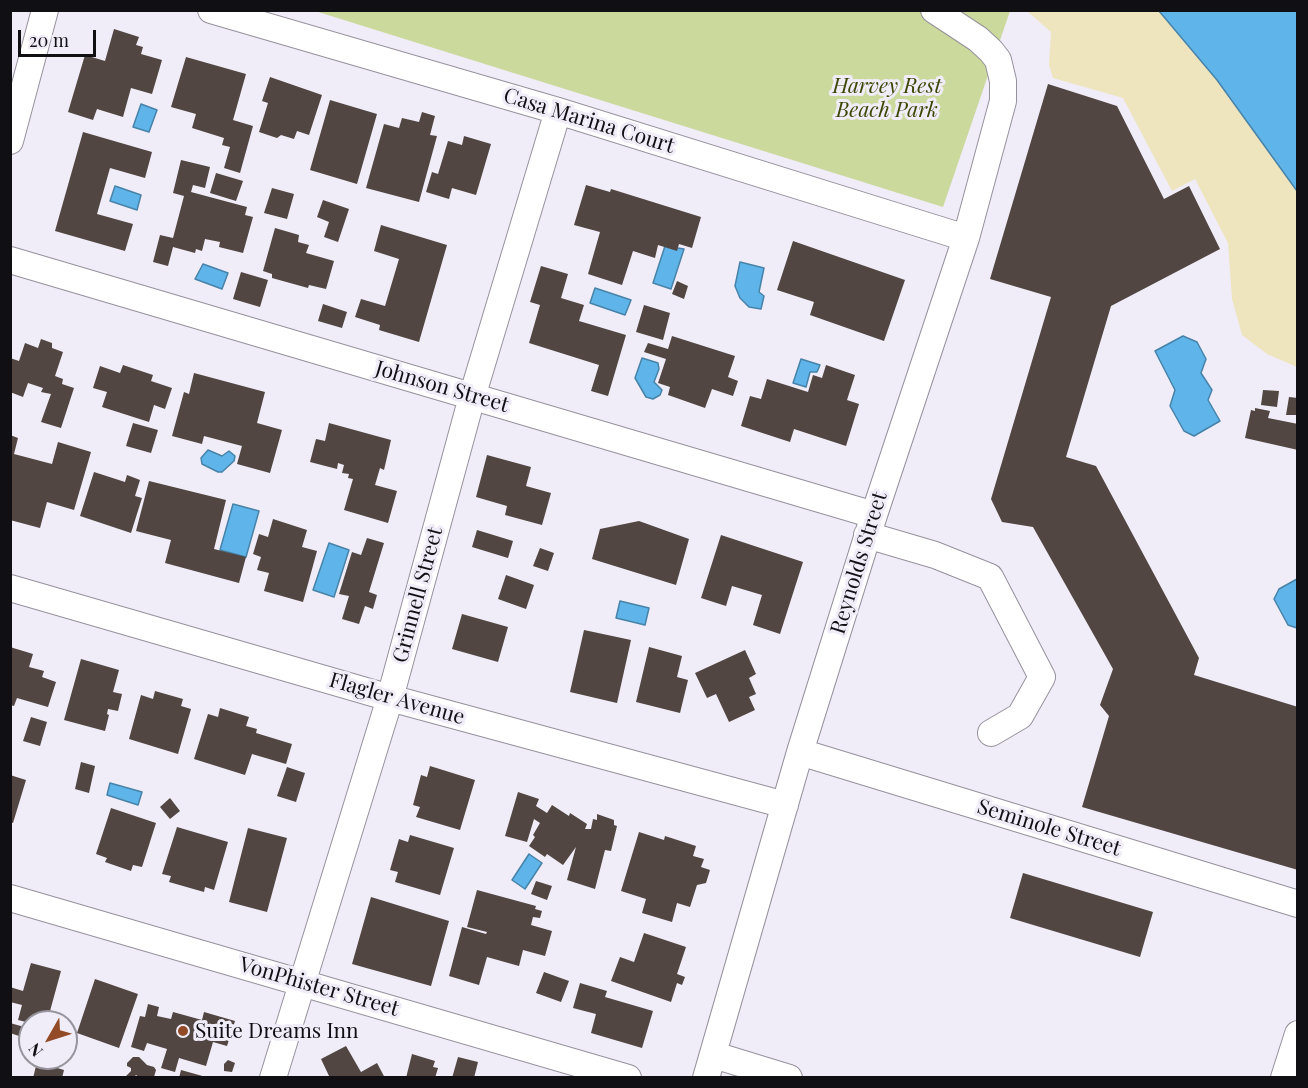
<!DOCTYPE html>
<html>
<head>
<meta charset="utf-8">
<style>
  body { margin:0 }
  #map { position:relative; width:1308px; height:1088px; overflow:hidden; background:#f0ecf8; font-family:"Playfair Display",serif }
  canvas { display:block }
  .frame { position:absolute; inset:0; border:12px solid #100f13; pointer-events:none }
  .north { position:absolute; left:18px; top:1010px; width:60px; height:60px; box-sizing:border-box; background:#f0ecf8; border:2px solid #96949c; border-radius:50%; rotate:231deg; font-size:16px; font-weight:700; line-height:24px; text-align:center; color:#100f13 }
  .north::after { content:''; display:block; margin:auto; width:21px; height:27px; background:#924a27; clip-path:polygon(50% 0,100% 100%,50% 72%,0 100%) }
  .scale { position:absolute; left:18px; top:30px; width:78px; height:27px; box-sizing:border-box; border:3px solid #100f13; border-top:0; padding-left:8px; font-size:18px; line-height:21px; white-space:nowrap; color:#100f13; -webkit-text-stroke:4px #f0ecf8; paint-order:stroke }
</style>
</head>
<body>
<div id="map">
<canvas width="1308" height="1088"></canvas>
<div class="frame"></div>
<div class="north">N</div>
<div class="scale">20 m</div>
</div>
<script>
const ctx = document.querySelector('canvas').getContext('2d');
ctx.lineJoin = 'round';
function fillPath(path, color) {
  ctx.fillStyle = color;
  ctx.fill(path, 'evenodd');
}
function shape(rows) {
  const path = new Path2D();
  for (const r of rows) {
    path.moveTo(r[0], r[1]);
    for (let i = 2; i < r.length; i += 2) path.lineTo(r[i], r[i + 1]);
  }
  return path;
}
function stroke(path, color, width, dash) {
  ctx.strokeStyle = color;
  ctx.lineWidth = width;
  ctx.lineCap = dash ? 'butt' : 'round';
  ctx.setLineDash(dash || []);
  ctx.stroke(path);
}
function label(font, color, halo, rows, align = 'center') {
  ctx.font = font + ' "Playfair Display",serif';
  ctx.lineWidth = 6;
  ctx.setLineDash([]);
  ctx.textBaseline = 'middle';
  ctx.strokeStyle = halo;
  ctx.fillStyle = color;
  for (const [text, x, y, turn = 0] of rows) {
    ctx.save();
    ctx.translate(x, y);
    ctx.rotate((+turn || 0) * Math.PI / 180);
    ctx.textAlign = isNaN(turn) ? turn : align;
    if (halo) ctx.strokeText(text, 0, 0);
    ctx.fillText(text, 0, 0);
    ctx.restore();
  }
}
const green = shape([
  [315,11,1010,11,943,207]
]);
const sand = shape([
  [1027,11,1159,11,1217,80,1297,191,1297,367,1267,354,1242,335,1232,299,1228,243,1195,179,1172,191,1123,98,1053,78,1049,65,1051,32]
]);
const water = shape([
  [1159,11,1297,11,1297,191,1217,80,1159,11],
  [141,104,157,110,149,132,133,127,141,104],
  [115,186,141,195,137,210,110,201,115,186],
  [665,246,684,249,671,289,653,283,665,246],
  [740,262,764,268,759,292,764,296,761,309,749,307,740,298,735,286,740,262],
  [203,264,228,273,222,289,195,279,203,264],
  [595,288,631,300,625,315,590,303,595,288],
  [1183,336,1197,342,1206,359,1201,373,1212,390,1208,400,1220,421,1194,436,1184,431,1170,406,1175,390,1155,351,1183,336],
  [642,358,658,363,659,369,654,382,662,390,660,395,653,399,646,397,635,378,642,358],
  [801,359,820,365,817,372,810,372,806,387,793,383,801,359],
  [208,450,222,456,229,451,235,456,234,461,222,472,218,472,202,464,201,458,208,450],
  [233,504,259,511,246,557,220,550,233,504],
  [329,543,349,550,334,597,313,590,329,543],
  [1297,579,1297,628,1288,625,1274,599,1279,589,1297,579],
  [620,601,649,608,645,625,616,618,620,601],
  [110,783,142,792,138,805,107,795,110,783],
  [529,854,542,863,525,889,512,880,529,854]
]);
const building = shape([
  [114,29,139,37,136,45,143,47,141,54,162,60,152,94,131,88,123,117,97,109,93,120,68,112,85,55,105,61],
  [186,57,246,74,233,120,253,126,240,173,224,168,230,147,222,145,224,138,192,128,196,114,171,107],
  [270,77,322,95,309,135,297,131,294,139,281,135,277,138,259,132,268,103,262,101],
  [1048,84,1117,106,1164,199,1189,186,1220,249,1111,306,1066,457,1096,466,1199,658,1194,675,1298,707,1298,870,1082,807,1109,716,1100,705,1113,669,1033,527,1002,522,991,499,1051,297,990,279],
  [330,100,377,114,357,184,310,170],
  [422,112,435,116,430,135,437,136,419,202,366,188,384,124,399,128,402,118,419,122],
  [83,132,152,152,145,178,110,168,97,214,133,224,125,251,55,231],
  [464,136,491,144,476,195,452,188,449,199,426,192,432,172,438,174,448,141,462,145],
  [181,160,210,167,205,188,193,185,191,192,247,207,245,215,253,217,243,253,219,247,220,242,205,239,202,251,196,249,195,253,173,247,168,266,153,262,160,235,173,238,184,196,173,193],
  [216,173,243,181,236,201,210,193],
  [586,185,610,192,611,189,701,217,692,248,679,244,677,251,658,245,655,258,633,251,622,285,588,274,600,232,574,225],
  [272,188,294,194,287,219,264,213],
  [323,200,349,209,338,242,324,237,329,222,317,217],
  [381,225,447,245,419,342,379,330,380,325,355,317,361,299,385,306,399,259,374,251],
  [275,228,299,235,298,242,309,245,306,253,334,261,326,289,309,285,308,288,272,278,272,274,263,271],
  [793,241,905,280,884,341,810,315,814,302,777,290],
  [541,266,568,274,561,298,584,305,579,321,626,335,608,396,591,391,599,365,529,343,540,305,530,302],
  [241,272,268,280,260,307,233,299],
  [677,281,688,286,684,299,672,294],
  [323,304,347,312,342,328,318,321],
  [644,305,670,313,663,340,636,332],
  [672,336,735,356,728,377,738,381,733,396,712,389,705,408,668,395,670,387,658,383,666,359,644,352,648,343,668,349],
  [41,339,52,343,52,348,63,352,55,376,63,379,62,384,74,388,61,428,41,422,51,394,41,392,43,388,28,383,23,397,10,392,10,358,19,361,25,343,38,348],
  [123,365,153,375,151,381,172,388,165,409,154,405,149,422,102,407,107,392,93,388,100,366,120,373],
  [826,365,855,375,847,400,859,404,846,446,794,429,790,442,741,426,750,396,761,399,767,379,808,392,813,375,822,378],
  [194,373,265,392,257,423,282,430,270,473,237,464,242,446,204,436,202,444,172,436,184,392,189,394],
  [1263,390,1279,391,1277,407,1261,405],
  [1289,397,1298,398,1298,415,1286,415],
  [1255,408,1270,411,1268,418,1298,424,1298,450,1245,438,1251,410,1255,411],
  [133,423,158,430,151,453,126,446],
  [329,423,391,440,384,470,380,468,375,485,397,491,388,523,344,510,353,479,348,478,349,474,342,473,344,465,338,463,337,469,310,462,316,439,325,441],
  [10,435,18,438,14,454,52,464,58,442,91,452,74,510,47,502,40,528,10,520],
  [487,455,531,467,526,486,551,493,542,525,505,515,507,506,476,497],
  [94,472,125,482,127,475,140,480,135,496,142,498,131,533,80,516],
  [149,481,226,500,214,549,246,557,239,583,165,563,171,540,136,531],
  [273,519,307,530,302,547,317,551,303,602,264,591,269,573,257,570,261,557,253,554,259,534,268,537],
  [639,521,689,539,676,585,592,559,600,529],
  [477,530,513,541,508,558,472,547],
  [721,535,803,562,780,634,753,625,762,595,732,586,726,606,701,598],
  [367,538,384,543,369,592,377,595,373,609,365,606,359,624,342,619,349,596,339,594,352,552,361,555],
  [540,548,554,553,548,571,533,566],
  [506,575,534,585,526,609,498,599],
  [462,614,508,627,498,662,452,649],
  [584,630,631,640,617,703,570,692],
  [10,647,33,654,29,667,44,671,42,677,56,682,48,707,17,698,14,706,10,705],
  [649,647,682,656,677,677,688,680,680,713,636,702],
  [745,650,756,674,749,678,756,694,749,697,755,710,729,722,716,694,707,698,695,673],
  [81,659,119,670,113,692,122,694,118,711,108,709,107,714,109,715,105,731,64,720],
  [155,691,183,699,181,706,191,709,178,754,129,739,141,695,153,699],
  [220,708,249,717,246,726,257,729,256,733,292,744,286,764,252,754,245,775,194,759,208,714,218,717],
  [31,717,47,722,40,746,23,741],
  [81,762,95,766,89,793,75,789],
  [430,766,475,780,460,830,416,817,420,807,413,805,421,775,427,777],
  [287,767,305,773,296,802,277,796],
  [10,775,26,780,13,823,10,822],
  [518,792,539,799,536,806,547,813,552,805,569,816,570,813,587,824,585,829,591,829,593,819,597,820,597,814,614,820,614,825,617,826,611,851,605,850,595,889,567,880,576,847,563,865,547,854,545,857,529,846,535,837,533,835,540,823,534,819,527,842,505,836],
  [170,798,180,811,170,819,160,807],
  [111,808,156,823,142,867,133,865,131,871,105,862,107,858,96,854],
  [177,827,228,842,214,890,205,887,204,892,169,882,171,876,162,874],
  [248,828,287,838,267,912,229,902],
  [639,832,664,840,665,836,696,846,693,856,704,859,701,867,710,870,706,883,697,885,690,907,677,903,672,922,642,913,646,899,621,891],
  [410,835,454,848,440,895,395,882,398,872,390,870,399,839,408,842],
  [1023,873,1153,912,1140,957,1010,918],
  [536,881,552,886,547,900,531,894],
  [477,890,536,906,535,909,542,911,540,918,533,917,531,925,552,931,545,956,523,950,519,966,487,957,479,985,449,976,462,927,486,934,487,932,467,927],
  [371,897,449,921,431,986,352,964],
  [644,933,686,947,677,974,685,977,682,985,677,983,671,1002,611,981,620,957,634,962],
  [31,963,61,971,47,1022,30,1023,18,1020,22,1005,10,1002,10,987,23,991],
  [544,972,569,981,561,1002,536,993],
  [95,979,138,994,119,1048,77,1033],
  [580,983,607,991,605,997,653,1011,642,1048,591,1033,596,1014,573,1008],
  [148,1004,159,1007,157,1016,171,1019,173,1012,202,1020,204,1012,235,1021,227,1046,213,1042,206,1066,179,1058,175,1072,161,1068,167,1049,147,1043,144,1051,131,1047,140,1016,145,1017],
  [10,1023,28,1028,25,1038,10,1033],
  [346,1046,361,1072,377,1063,385,1078,330,1078,321,1059],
  [412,1054,435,1061,433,1067,438,1068,435,1078,406,1078],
  [133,1057,139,1057,147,1065,154,1067,156,1070,154,1077,140,1078,136,1075,133,1078,128,1078,126,1076,131,1071,131,1068,127,1066,127,1063],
  [458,1057,478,1062,474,1078,452,1078],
  [228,1060,235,1063,232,1072,224,1071,224,1064],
  [37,1062,64,1070,62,1078,33,1078],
  [181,1070,206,1077,206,1078,179,1078]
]);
const minor = shape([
  [211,10,558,111,966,238],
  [10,141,45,10],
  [10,260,874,515],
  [867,535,935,555,990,577,1042,677,1020,716,991,733],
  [10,588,390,698,785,805],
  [800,752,1298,904],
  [10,898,628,1078],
  [714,1055,789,1078],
  [273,1078,390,698,472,397,558,111],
  [706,1078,800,752,874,515,966,238,1003,101,1003,81,998,60,991,51,978,39,934,10],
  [1284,1078,1298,1034]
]);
const markers = [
  [183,1031,6,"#924a27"]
];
const parkNames = [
  ["Harvey Rest",887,86],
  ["Beach Park",887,110]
];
const streetNames = [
  ["Casa Marina Court",589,121,17],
  ["Johnson Street",442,387,16],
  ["Reynolds Street",859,563,-73],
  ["Grinnell Street",418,595,-75],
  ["Flagler Avenue",397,699,16],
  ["Seminole Street",1049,828,17],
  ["VonPhister Street",319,987,16]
];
const poiNames = [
  ["Suite Dreams Inn",195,1031]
];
fillPath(green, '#cbd99d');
fillPath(sand, '#eee5bf');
fillPath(water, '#5fb5e9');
stroke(water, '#4783a9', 1.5);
fillPath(building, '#514641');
stroke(minor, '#96929d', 28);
stroke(minor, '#fff', 26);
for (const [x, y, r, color] of markers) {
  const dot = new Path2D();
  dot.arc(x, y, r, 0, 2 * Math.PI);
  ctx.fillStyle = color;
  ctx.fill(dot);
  stroke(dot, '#f0ecf8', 2);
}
label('italic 21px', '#3c4704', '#f0ecf8', parkNames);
label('21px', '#100f13', '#f0ecf8', streetNames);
label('21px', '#100f13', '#f0ecf8', poiNames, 'left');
</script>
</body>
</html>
